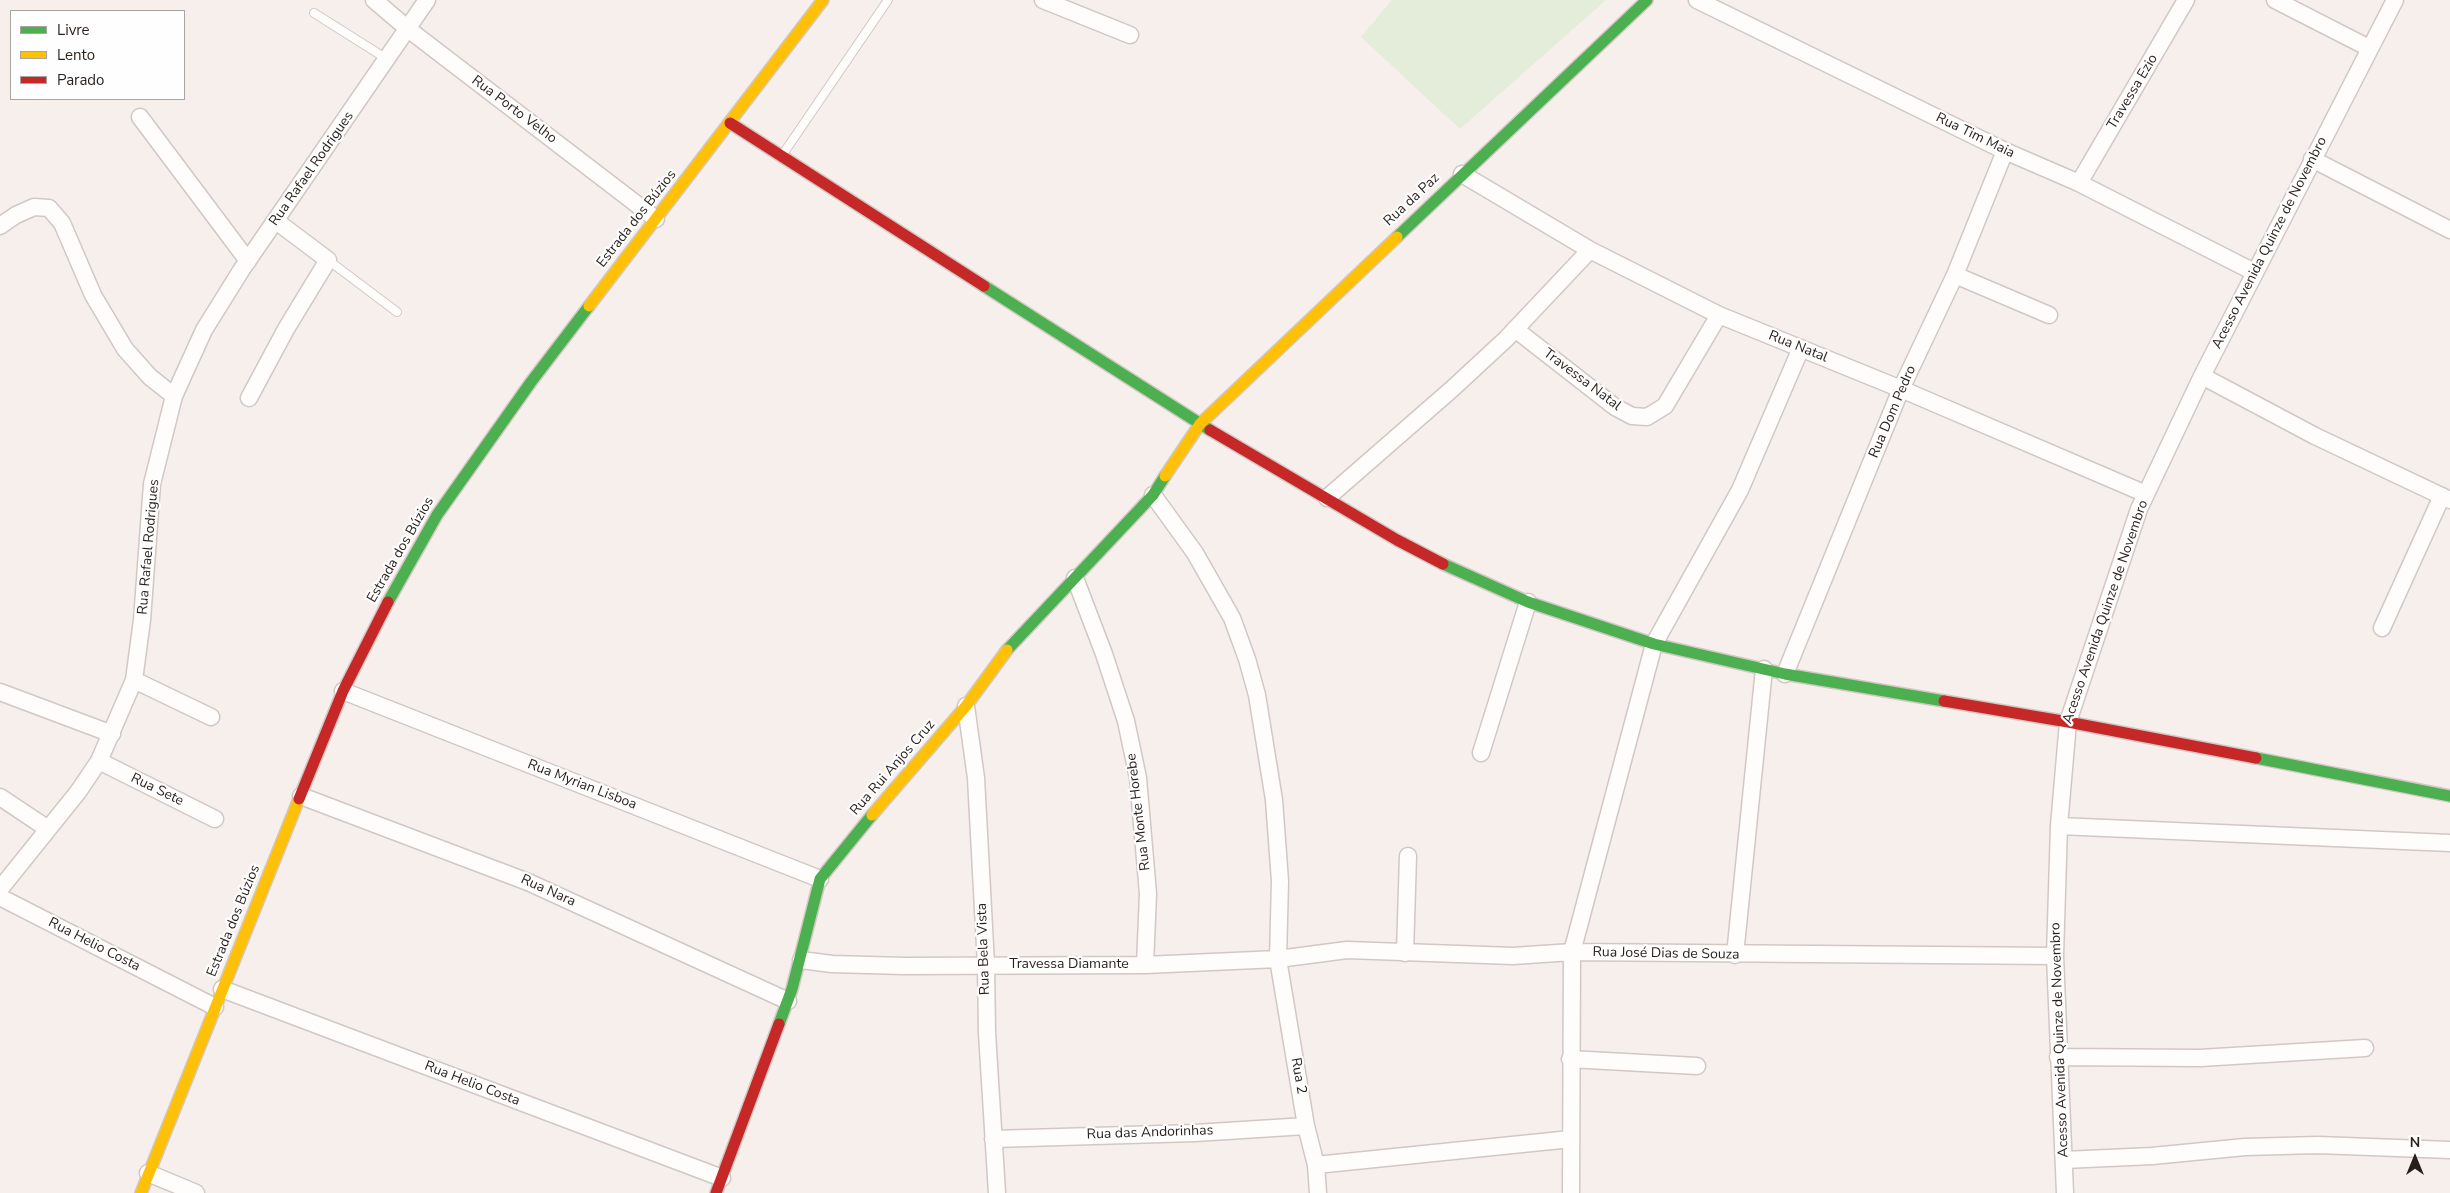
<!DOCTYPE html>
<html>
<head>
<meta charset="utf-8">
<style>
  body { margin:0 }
  #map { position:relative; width:2450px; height:1193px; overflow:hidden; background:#f7efeb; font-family:"Nunito Sans",sans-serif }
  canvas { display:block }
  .legend { position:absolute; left:10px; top:10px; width:175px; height:90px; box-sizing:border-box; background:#fefefe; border:1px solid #a8a5a3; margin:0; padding:6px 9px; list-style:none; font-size:15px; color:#281f1a }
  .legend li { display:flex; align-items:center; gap:10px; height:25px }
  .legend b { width:25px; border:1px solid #a8a5a3 }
  .north { position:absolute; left:2390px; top:1133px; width:50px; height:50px; -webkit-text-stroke:4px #fefefe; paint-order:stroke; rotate:0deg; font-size:14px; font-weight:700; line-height:20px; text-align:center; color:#281f1a }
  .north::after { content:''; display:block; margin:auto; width:18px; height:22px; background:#281f1a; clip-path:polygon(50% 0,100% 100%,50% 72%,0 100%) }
</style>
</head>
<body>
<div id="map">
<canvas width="2450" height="1193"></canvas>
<ul class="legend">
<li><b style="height:6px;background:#4caf50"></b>Livre</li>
<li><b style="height:6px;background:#ffc107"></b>Lento</li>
<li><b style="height:6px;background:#c62828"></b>Parado</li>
</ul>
<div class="north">N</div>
</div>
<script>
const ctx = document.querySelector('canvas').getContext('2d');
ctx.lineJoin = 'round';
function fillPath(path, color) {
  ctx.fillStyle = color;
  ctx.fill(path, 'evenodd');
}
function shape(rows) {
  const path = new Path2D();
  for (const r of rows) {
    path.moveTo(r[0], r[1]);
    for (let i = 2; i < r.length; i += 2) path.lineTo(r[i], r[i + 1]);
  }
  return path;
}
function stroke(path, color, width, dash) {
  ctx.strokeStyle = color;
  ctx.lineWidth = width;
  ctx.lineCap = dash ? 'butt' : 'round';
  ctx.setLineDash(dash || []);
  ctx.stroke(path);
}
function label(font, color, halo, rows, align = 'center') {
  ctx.font = font + ' "Nunito Sans",sans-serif';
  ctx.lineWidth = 4.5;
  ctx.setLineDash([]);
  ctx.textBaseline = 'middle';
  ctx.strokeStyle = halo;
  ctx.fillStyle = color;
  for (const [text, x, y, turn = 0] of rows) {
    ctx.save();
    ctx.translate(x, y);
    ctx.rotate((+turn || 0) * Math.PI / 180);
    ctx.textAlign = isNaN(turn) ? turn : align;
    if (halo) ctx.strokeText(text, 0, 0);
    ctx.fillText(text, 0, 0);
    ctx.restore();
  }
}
const green = shape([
  [1392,0,1606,0,1460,129,1361,37]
]);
const lane = shape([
  [314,13,387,59],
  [783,154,888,0],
  [328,260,397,312]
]);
const street = shape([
  [374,0,408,29,656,219],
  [1043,0,1130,35],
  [1697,0,2005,151,2079,183,2254,272],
  [2275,0,2369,48],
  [140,117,248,261],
  [2312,159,2450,230],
  [1462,174,1590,250,1719,315,1901,389,2146,494],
  [2079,183,2186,0],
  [0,226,16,215,34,207,49,208,62,223,93,295,125,349,150,377,174,396],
  [1955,275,2049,315],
  [1515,329,1615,407,1632,416,1647,417,1665,406,1719,315],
  [2202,376,2315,436,2450,500],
  [249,398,286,329,328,260,276,221],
  [1153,495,1195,553,1232,618,1247,659,1257,695,1274,800,1280,881,1278,959,1306,1126,1316,1165,1318,1193],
  [1327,498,1452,389,1506,339,1590,250],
  [1075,578,1104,654,1126,721,1138,778,1148,894,1145,965],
  [2382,628,2442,496],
  [1785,674,1901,389,1955,275,2005,151],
  [134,680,211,717],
  [343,691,820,879],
  [0,692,112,734],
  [966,706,976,778,986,965,987,1033,997,1193],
  [1481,753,1528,602],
  [99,761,215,819],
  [301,796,528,882,788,1001],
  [0,797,48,829],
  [2059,826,2450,843],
  [0,889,78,792,99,761,134,680,142,620,152,484,174,396,204,330,242,269,427,0],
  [0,897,215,1007],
  [1405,953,1408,856],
  [1735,955,1764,669],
  [801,960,832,964,904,966,1145,965,1278,959,1347,950,1513,956,1572,952,2055,956],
  [222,989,722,1178],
  [2058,1057,2200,1058,2365,1048],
  [1570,1059,1697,1066],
  [993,1139,1195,1133,1306,1126],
  [2064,1160,2152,1156,2245,1147,2318,1145,2450,1150],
  [1316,1165,1571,1139],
  [148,1173,196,1193],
  [1571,1193,1572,952,1654,644,1740,490,1801,348],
  [2065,1193,2055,956,2059,826,2068,722,2139,509,2202,376,2395,0]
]);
const fast = shape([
  [1397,237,1647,0],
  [984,286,1210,430],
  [1443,564,1528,602,1654,644,1785,674,1944,701],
  [388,602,437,515,531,382,589,306],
  [1007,650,1153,495,1165,476],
  [2256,758,2450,796],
  [779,1024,792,989,820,879,872,815]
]);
const slow = shape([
  [589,306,823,0],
  [1165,476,1200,424,1397,237],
  [872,815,966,706,1007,650],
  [141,1193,299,799]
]);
const jam = shape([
  [730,123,984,286],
  [1210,430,1397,540,1443,564],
  [1944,701,2068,722,2256,758],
  [299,799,343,691,388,602],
  [716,1193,779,1024]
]);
const streetNames = [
  ["Travessa Ezio",2133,92,-59],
  ["Rua Porto Velho",514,110,37],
  ["Rua Tim Maia",1975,136,26],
  ["Rua Rafael Rodrigues",312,169,-55],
  ["Rua da Paz",1412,200,-43],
  ["Estrada dos Búzios",637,219,-52],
  ["Acesso Avenida Quinze de Novembro",2270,243,-63],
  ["Rua Natal",1798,347,22],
  ["Travessa Natal",1582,380,37],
  ["Rua Dom Pedro",1893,412,-67],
  ["Rua Rafael Rodrigues",149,547,-85],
  ["Estrada dos Búzios",401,550,-60],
  ["Acesso Avenida Quinze de Novembro",2106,612,-71],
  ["Rua Rui Anjos Cruz",893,768,-49],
  ["Rua Myrian Lisboa",582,785,21],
  ["Rua Sete",157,790,26],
  ["Rua Monte Horebe",1139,812,-97],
  ["Rua Nara",548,891,24],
  ["Estrada dos Búzios",234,921,-68],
  ["Rua Helio Costa",94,945,27],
  ["Rua Bela Vista",984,949,-92],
  ["Rua José Dias de Souza",1666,954,1],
  ["Travessa Diamante",1069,965],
  ["Acesso Avenida Quinze de Novembro",2060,1040,-92],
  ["Rua 2",1298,1076,80],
  ["Rua Helio Costa",472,1084,21],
  ["Rua das Andorinhas",1150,1133,-2]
];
fillPath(green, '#e3edd9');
stroke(lane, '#d1c8c4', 10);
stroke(street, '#d1c8c4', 19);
stroke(fast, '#d1c8c4', 14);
stroke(slow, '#d1c8c4', 14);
stroke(jam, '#d1c8c4', 14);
stroke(lane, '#fefdfc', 8);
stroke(street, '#fefdfc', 16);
stroke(fast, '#4caf50', 11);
stroke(slow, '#ffc107', 11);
stroke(jam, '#c62828', 11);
label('14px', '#281f1a', '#fefefe', streetNames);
</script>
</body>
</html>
